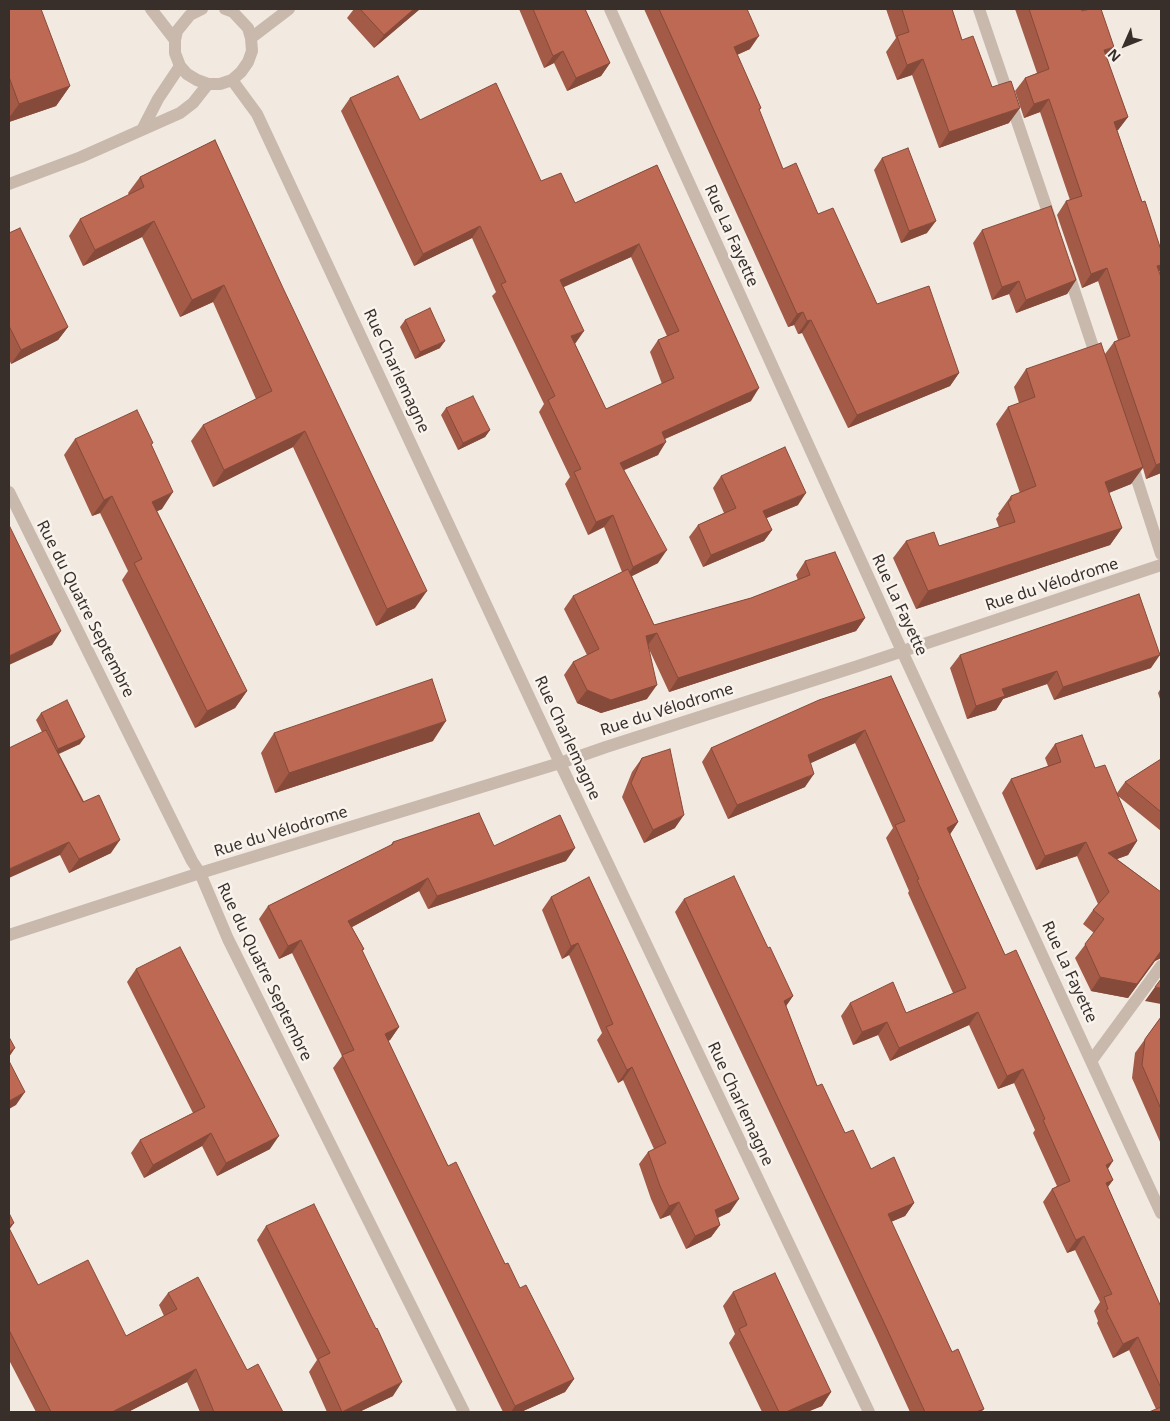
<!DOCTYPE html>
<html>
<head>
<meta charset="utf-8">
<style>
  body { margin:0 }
  #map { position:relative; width:1170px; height:1421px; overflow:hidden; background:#f2e9e1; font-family:"Noto Sans",sans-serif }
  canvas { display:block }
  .frame { position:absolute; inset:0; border:10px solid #382f2b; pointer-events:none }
  .north { position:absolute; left:1100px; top:20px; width:50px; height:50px; -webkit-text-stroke:4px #f9f3ed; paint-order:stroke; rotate:226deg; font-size:14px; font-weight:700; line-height:20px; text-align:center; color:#382f2b }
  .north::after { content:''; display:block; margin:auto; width:18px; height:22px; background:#382f2b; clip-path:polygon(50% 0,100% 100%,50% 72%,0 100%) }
</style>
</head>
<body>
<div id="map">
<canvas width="1170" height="1421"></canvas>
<div class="frame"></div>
<div class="north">N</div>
</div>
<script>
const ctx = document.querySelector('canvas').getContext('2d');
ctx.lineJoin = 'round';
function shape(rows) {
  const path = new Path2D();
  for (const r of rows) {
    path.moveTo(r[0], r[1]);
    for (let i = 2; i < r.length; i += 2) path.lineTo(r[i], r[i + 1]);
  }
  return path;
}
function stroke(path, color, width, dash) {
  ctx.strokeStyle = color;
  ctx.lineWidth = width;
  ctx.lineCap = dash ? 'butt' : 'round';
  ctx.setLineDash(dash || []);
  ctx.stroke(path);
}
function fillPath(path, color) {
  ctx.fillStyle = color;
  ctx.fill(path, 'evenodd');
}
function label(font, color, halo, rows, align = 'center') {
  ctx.font = font + ' "Noto Sans",sans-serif';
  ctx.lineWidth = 5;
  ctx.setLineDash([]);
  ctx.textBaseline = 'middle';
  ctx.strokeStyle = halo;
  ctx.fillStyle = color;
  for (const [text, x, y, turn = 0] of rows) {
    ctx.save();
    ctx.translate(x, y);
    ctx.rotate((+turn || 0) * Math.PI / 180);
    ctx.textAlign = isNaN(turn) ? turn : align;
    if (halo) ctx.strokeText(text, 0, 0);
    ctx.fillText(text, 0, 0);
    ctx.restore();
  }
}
const minor = shape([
  [151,9,175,40],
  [202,9,190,15,177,31,175,40,175,53,180,66,187,74,197,80,208,84,220,84,232,80,241,72,248,62,252,51,251,38,248,28,233,12,225,9],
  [610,9,902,651,1161,1213],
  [979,9,1052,224],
  [251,38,289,9],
  [232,80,257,114,560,763,869,1412],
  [142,130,158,99,180,66],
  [9,184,81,157,180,113,193,103,208,84],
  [1067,269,1098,362],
  [1131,461,1161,554],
  [9,492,192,861,200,873,228,939,464,1412],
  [9,935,200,873,560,763,606,747,858,666,1161,565],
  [1092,1060,1161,966]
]);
const wall = shape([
  [9,9,70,86,56,106,9,122],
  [354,9,420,9,374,48,347,18],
  [519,9,585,9,610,63,601,76,567,91,554,63,544,68],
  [644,9,747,9,750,49,737,55,761,108,759,111,783,169,818,214,877,304,959,373,950,386,848,428,802,333,798,334,794,325,788,327],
  [886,9,952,9,962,40,992,87,1009,123,939,148,912,75,897,80,886,52,896,38],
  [1015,9,1082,9,1106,57,1128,117,1118,130,1117,130,1142,202,1161,250,1161,269,1159,272,1161,277,1161,473,1146,479,1143,468,1131,484,1109,493,1122,528,1110,545,916,609,893,558,906,541,939,546,999,527,996,519,999,515,998,514,1011,496,1020,493,996,424,1008,407,1019,403,1014,387,1026,369,1105,354,1114,342,1118,340,1098,281,1082,288,1057,215,1066,201,1070,200,1040,112,1024,118,1015,91,1025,78,1037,73],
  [350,98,420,120,541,181,575,203,657,165,751,401,665,439,658,455,623,470,658,563,632,576,654,625,751,598,798,580,796,575,805,561,865,618,856,631,669,692,649,649,647,699,601,713,577,703,564,675,573,662,587,655,564,609,573,596,622,572,604,527,588,535,565,484,570,477,539,412,544,404,492,296,496,292,472,238,414,266,341,111],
  [631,257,667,336,658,340,650,352,662,384,606,409,575,344,564,287],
  [215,140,415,608,376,626,293,447,213,487,191,441,203,425,256,399,213,302,180,317,142,237,83,266,69,236,80,219,129,195,128,193,140,177],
  [882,158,927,233,901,243,874,170],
  [982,230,1076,280,1067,294,1016,313,1009,294,992,300,973,243],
  [9,233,68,327,58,340,11,364,9,359],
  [405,320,440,348,415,359,400,327],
  [446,408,490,430,485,437,458,450,441,415],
  [75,439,151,445,162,509,157,511,247,691,235,708,195,728,122,580,128,571,100,513,92,516,64,455],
  [721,476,798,505,766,518,772,530,764,541,703,567,689,537,698,525,724,513,713,488],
  [960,655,1151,668,1054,700,1047,684,1003,699,996,710,967,719,950,668],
  [891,676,958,822,950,834,1005,955,1113,1180,1108,1187,1161,1307,1161,1412,1156,1409,1129,1350,1113,1358,1097,1323,1098,1321,1094,1311,1100,1302,1075,1250,1067,1253,1043,1202,1052,1189,1057,1186,1033,1133,1035,1130,1014,1083,998,1089,969,1025,890,1061,878,1035,853,1045,841,1016,850,1003,906,1013,953,993,908,893,909,891,886,838,893,828,855,743,810,763,805,787,728,819,702,762,711,748],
  [1161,688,1161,702,1158,693],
  [41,713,80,744,59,754,111,853,69,873,60,855,42,732,36,720],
  [274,733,433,741,275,793,261,753],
  [1055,744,1095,768,1117,793,1125,782,1161,759,1161,831,1118,796,1137,841,1128,855,1117,859,1161,892,1161,958,1155,961,1128,998,1091,991,1075,958,1094,933,1083,924,1093,910,1098,904,1077,856,1036,870,1002,793,1011,779,1048,766,1045,758],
  [642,758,675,828,644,843,622,797,632,772],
  [393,842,494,846,566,861,428,909,419,891,352,927,364,949,362,951,399,1027,390,1040,388,1041,448,1166,505,1264,574,1379,565,1392,521,1412,503,1412,333,1068,342,1056,292,953,279,959,259,919,268,906,390,846],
  [589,877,730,1212,718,1218,720,1225,711,1237,686,1249,670,1215,660,1219,651,1199,639,1164,648,1152,654,1149,623,1080,618,1083,597,1040,602,1033,569,955,562,959,542,910,551,897],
  [684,899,768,948,793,996,786,1006,817,1086,845,1133,871,1169,914,1203,905,1216,891,1222,952,1352,984,1409,981,1412,910,1412,877,1340,675,912],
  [136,969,270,1149,217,1176,202,1146,144,1178,131,1153,140,1140,193,1113,127,982],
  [1161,1017,1161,1144,1132,1078,1135,1053],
  [9,1213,9,1229,38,1285,126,1336,164,1316,159,1305,168,1293,247,1370,283,1412,200,1412,187,1382,128,1412,36,1412,9,1360],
  [266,1226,376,1329,393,1396,359,1412,327,1412,309,1372,317,1360,257,1240],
  [733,1292,831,1392,822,1406,807,1412,762,1412,729,1343,735,1334,723,1306]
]);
const shadedWall = shape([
  [414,9,420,9,374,48,384,35],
  [759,36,750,49,725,60,734,47],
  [1114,47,1104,60,1104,50],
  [563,51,554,63,544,68,553,56],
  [923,59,912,75,897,80,907,65],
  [610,63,601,76,567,91,576,78],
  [70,86,56,106,9,122,9,118,19,104],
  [1049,99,1040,112,1024,118,1034,104],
  [1020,108,1009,123,939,148,949,132],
  [1128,117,1118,130,1105,135,1114,122],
  [154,221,142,237,83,266,95,250],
  [936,221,927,233,901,243,909,231],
  [480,226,472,238,414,266,423,254],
  [639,244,631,257,552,292,560,280],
  [1161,265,1161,269,1156,276,1157,266],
  [1107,268,1098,281,1082,288,1091,274],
  [1076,280,1067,294,1016,313,1026,300],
  [1019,281,1009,294,992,300,1002,287],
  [224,285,213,302,180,317,192,300],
  [803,312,794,325,788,327,797,314],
  [811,320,802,333,798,334,807,321],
  [68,327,58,340,11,364,21,350],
  [584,331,575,344,571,336],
  [445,341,440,348,415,359,420,352],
  [959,373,950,386,848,428,857,415],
  [759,388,751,401,653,444,662,432],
  [490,430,485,437,458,450,463,443],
  [305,431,293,447,213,487,224,470],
  [666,442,658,455,611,476,620,463],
  [1161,463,1161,473,1146,479,1156,465],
  [1143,467,1131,484,1093,499,1105,482],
  [173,492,162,509,140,519,152,502],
  [806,493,798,505,755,523,763,511],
  [112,496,100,513,92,516,104,500],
  [613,515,604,527,588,535,596,522],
  [1122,528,1110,545,916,609,928,591],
  [772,530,764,541,703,567,711,555],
  [667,550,658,563,624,580,633,567],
  [427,591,415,608,376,626,387,609],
  [865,618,856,631,669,692,678,678],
  [61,631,52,645,9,665,9,656],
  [657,633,647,646,646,636],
  [1160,655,1151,668,1054,700,1063,687],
  [1057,671,1047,684,1003,699,996,710,967,719,976,706,1002,689],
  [657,685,647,699,601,713,577,703,587,690],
  [247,691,235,708,195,728,207,711],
  [446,721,433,741,275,793,289,773],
  [865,730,855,743,798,769,808,755],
  [85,737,80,744,53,756,58,749],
  [814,774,805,787,728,819,737,805],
  [684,815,675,828,644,843,653,830],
  [958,822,949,836,947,828],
  [120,840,111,853,69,873,79,859],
  [1137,841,1128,855,1098,866,1108,853],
  [69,842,60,855,9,878,9,869],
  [1086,842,1077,856,1036,870,1045,856],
  [575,848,566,861,428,909,437,896],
  [428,878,419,891,339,934,348,921],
  [301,940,292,953,279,959,288,946],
  [578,943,569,955,562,959,571,946],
  [1161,951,1161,958,1155,961,1128,998,1091,991,1100,977],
  [1155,987,1161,988,1161,1004,1145,1001],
  [793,996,784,1009,784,1001],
  [978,1012,969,1025,890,1061,899,1048],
  [887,1022,878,1035,853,1045,862,1032],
  [399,1027,390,1040,376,1047,385,1034],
  [15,1048,9,1057,9,1052],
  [632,1067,623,1080,618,1083,627,1070],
  [1023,1069,1014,1083,998,1089,1007,1076],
  [25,1092,16,1105,9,1109,9,1101],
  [211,1133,202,1146,144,1178,153,1165],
  [279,1136,270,1149,217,1176,226,1163],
  [1113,1161,1104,1175,1106,1165],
  [1113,1180,1103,1193,1106,1183],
  [739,1199,730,1212,706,1223,715,1210],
  [679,1202,670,1215,660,1219,669,1206],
  [914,1203,905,1216,878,1227,888,1214],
  [14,1223,9,1230,9,1226],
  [720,1225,711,1237,686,1249,695,1236],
  [1084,1236,1075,1250,1067,1253,1076,1240],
  [1138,1337,1129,1350,1113,1358,1123,1344],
  [196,1369,187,1382,128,1412,112,1412],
  [574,1379,565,1392,521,1412,511,1412,515,1406],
  [402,1382,393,1396,359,1412,342,1412],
  [831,1392,822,1406,807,1412,786,1412]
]);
const building = shape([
  [9,9,41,9,70,86,19,104,9,77,9,9],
  [360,9,414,9,384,35,360,9],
  [533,9,585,9,610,63,576,78,563,51,553,56,533,9],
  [659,9,747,9,759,36,734,47,761,108,759,109,783,169,796,163,818,214,833,208,877,304,929,286,959,373,857,415,811,320,807,321,803,312,797,314,659,9],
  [902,9,952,9,962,40,973,36,992,87,1011,81,1020,108,949,132,923,59,907,65,897,36,909,32,902,9],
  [1029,9,1082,9,1082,11,1090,9,1101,9,1114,47,1104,50,1128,117,1114,122,1142,202,1145,201,1161,250,1161,265,1157,266,1161,277,1161,463,1156,465,1114,342,1130,336,1107,268,1091,274,1066,201,1082,196,1049,99,1034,104,1025,78,1049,69,1029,9],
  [398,76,420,120,496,83,541,181,561,173,575,203,657,165,759,388,662,432,666,442,620,463,667,550,633,567,613,515,596,522,574,472,581,469,548,400,555,396,501,284,506,282,480,226,423,254,350,98,398,76],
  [639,244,679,331,658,340,674,378,606,409,571,336,584,331,560,280,639,244],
  [215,140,283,288,427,591,387,609,305,431,224,470,203,425,272,391,224,285,192,300,154,221,95,250,80,219,144,187,140,177,215,140],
  [908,148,936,221,909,231,882,158,908,148],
  [1051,206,1076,280,1026,300,1019,281,1002,287,982,230,1051,206],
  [20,228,68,327,21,350,9,326,9,233,20,228],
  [430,308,445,341,420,352,405,320,430,308],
  [1101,343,1143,467,1105,482,1122,528,928,591,906,541,934,532,939,546,1015,522,1008,502,1011,500,1011,496,1036,486,1008,407,1035,397,1026,369,1101,343],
  [473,396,490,430,463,443,446,408,473,396],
  [137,410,153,443,151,444,173,492,152,502,247,691,207,711,134,563,142,559,112,496,104,500,75,439,137,410],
  [785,447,806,493,763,511,772,530,711,555,698,525,736,508,721,476,785,447],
  [9,525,61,631,9,656,9,525],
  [835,552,865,618,678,678,657,633,646,636,657,685,611,700,587,690,573,662,599,649,573,596,628,569,654,625,751,598,810,575,805,561,835,552],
  [1139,594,1160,655,1063,687,1057,671,1002,689,1005,696,976,706,960,655,1139,594],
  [891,676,958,822,947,828,1005,955,1016,950,1113,1161,1106,1165,1113,1180,1106,1183,1161,1307,1161,1388,1138,1337,1123,1344,1106,1310,1108,1309,1104,1297,1112,1294,1084,1236,1076,1240,1052,1189,1070,1181,1043,1120,1045,1119,1023,1069,1007,1076,978,1012,899,1048,887,1022,862,1032,850,1003,893,982,906,1013,966,988,917,880,919,879,895,825,905,821,865,730,808,755,814,774,737,805,711,748,819,700,891,676],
  [432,679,446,721,289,773,274,733,432,679],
  [67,700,85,737,58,749,41,713,67,700],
  [46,730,83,802,99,795,120,840,79,859,69,842,9,869,9,748,46,730],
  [1082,735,1095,768,1105,765,1137,841,1108,853,1161,892,1161,951,1137,984,1100,977,1085,944,1104,919,1093,910,1109,892,1086,842,1045,856,1011,779,1061,762,1055,744,1082,735],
  [670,749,684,815,653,830,631,783,642,758,670,749],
  [1161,759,1161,812,1125,782,1161,759],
  [479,813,494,846,560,815,575,848,437,896,428,878,348,921,364,949,362,950,399,1027,385,1034,448,1166,456,1162,505,1264,508,1263,520,1288,526,1285,574,1379,515,1406,342,1055,354,1050,301,940,288,946,268,906,393,844,393,842,479,813],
  [734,876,768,948,770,947,793,996,784,1001,817,1086,822,1084,845,1133,853,1130,871,1169,894,1157,914,1203,888,1214,952,1352,958,1349,984,1409,976,1412,925,1412,886,1327,684,899,734,876],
  [589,877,739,1199,715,1210,720,1225,695,1236,679,1202,669,1206,660,1186,648,1152,666,1143,632,1067,627,1070,606,1027,613,1024,578,943,571,946,551,897,589,877],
  [180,947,279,1136,226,1163,211,1133,153,1165,140,1140,205,1107,136,969,180,947],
  [1161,979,1161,988,1155,987,1161,979],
  [1161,1017,1161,1109,1142,1065,1145,1039,1161,1017],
  [9,1037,15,1048,9,1052,9,1037],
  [9,1061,25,1092,9,1101,9,1061],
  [314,1204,376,1329,377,1328,402,1382,342,1412,318,1359,330,1353,266,1226,314,1204],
  [9,1213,14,1223,9,1226,9,1213],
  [9,1228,38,1285,88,1260,126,1336,177,1309,168,1293,198,1277,247,1370,258,1364,283,1412,214,1412,196,1369,112,1412,51,1412,9,1330,9,1228],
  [775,1273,831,1392,786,1412,779,1412,739,1329,747,1325,733,1292,775,1273],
  [1161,1407,1161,1412,1149,1412,1161,1407]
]);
const streetNames = [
  ["Rue La Fayette",731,236,66],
  ["Rue Charlemagne",396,371,65],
  ["Rue du Vélodrome",1052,585,-18],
  ["Rue La Fayette",899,605,65],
  ["Rue du Quatre Septembre",85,609,63],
  ["Rue du Vélodrome",667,710,-18],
  ["Rue Charlemagne",567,738,65],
  ["Rue du Vélodrome",281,832,-17],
  ["Rue du Quatre Septembre",264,972,64],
  ["Rue La Fayette",1069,972,65],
  ["Rue Charlemagne",740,1104,65]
];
stroke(minor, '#c9b9ad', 12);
fillPath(wall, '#a35a47');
fillPath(shadedWall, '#854a3a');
fillPath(building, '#be6953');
stroke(building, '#854a3a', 1);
label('16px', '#382f2b', '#f9f3ed', streetNames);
</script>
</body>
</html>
